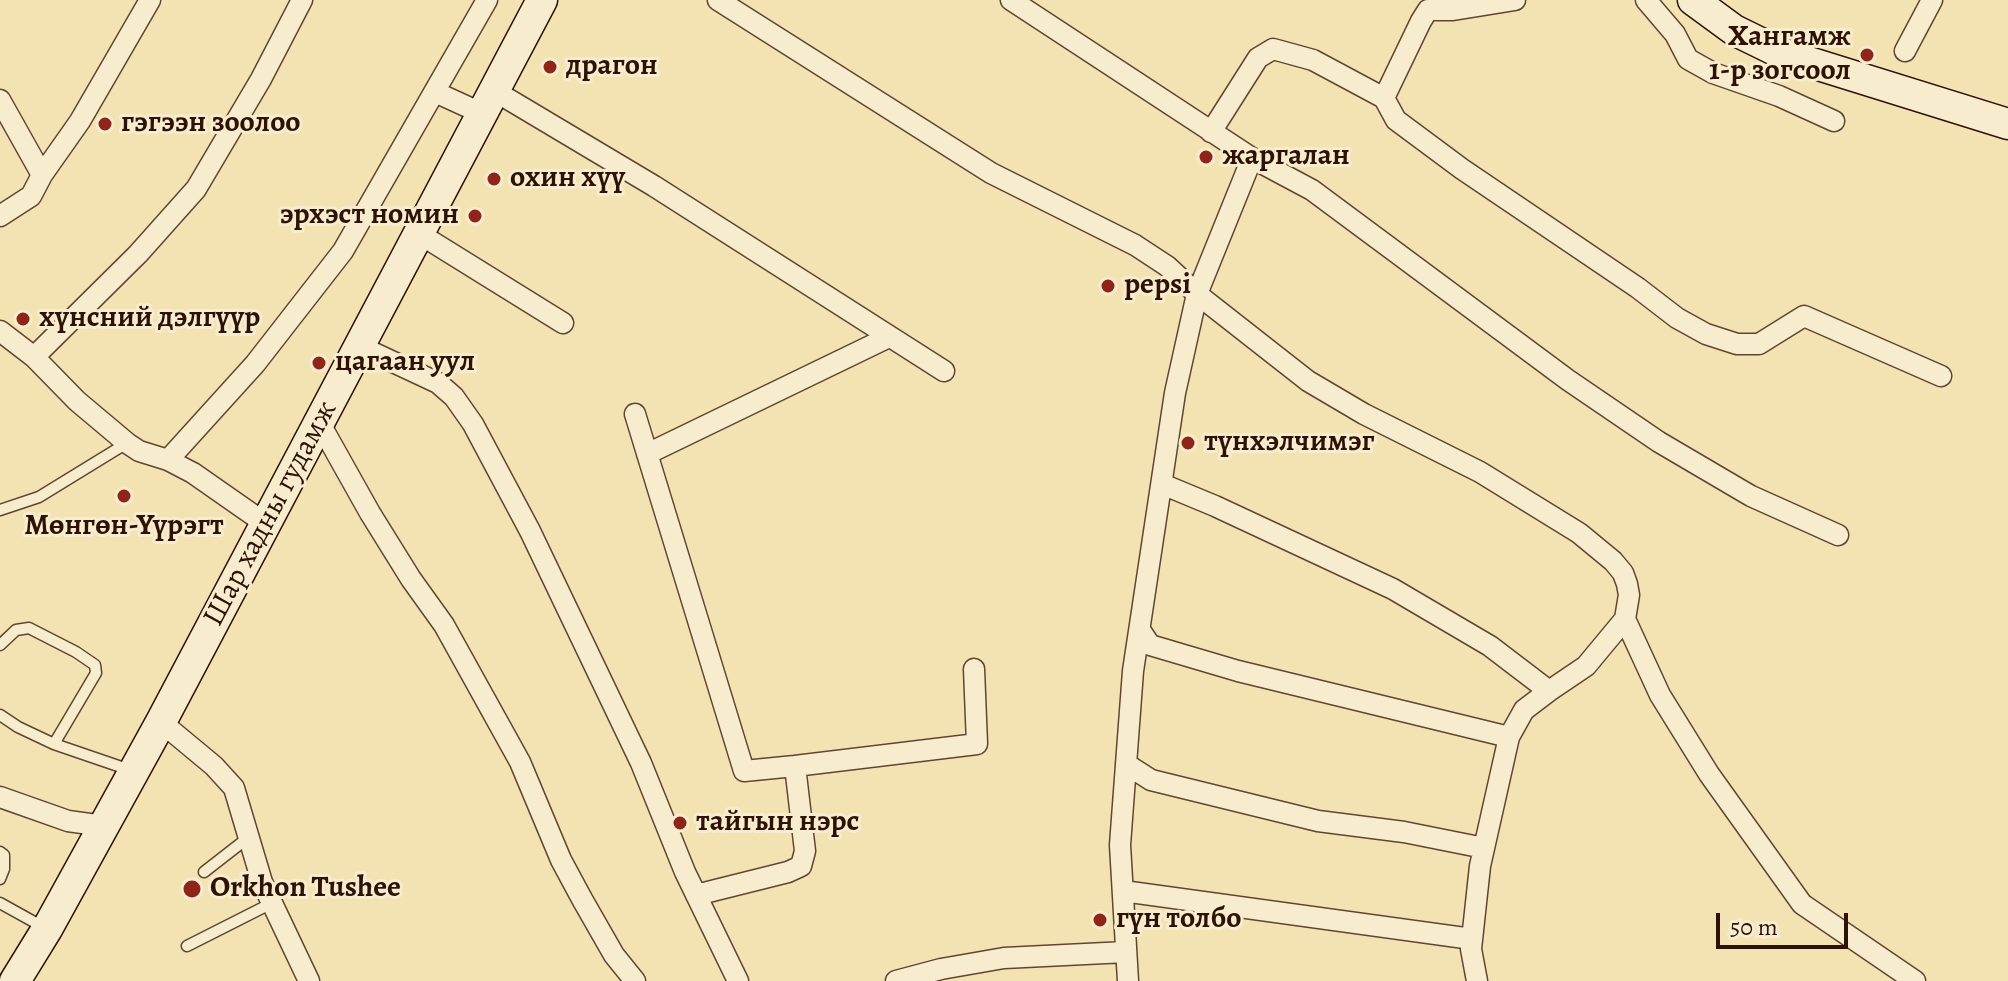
<!DOCTYPE html>
<html>
<head>
<meta charset="utf-8">
<style>
  body { margin:0 }
  #map { position:relative; width:2008px; height:981px; overflow:hidden; background:#f3e3b3; font-family:Alegreya,serif }
  canvas { display:block }
  .scale { position:absolute; left:1716px; top:913px; width:132px; height:36px; box-sizing:border-box; border:4px solid #2e1208; border-top:0; padding-left:10px; font-size:24px; line-height:28px; white-space:nowrap; color:#2e1208; -webkit-text-stroke:6px #f7edce; paint-order:stroke }
</style>
</head>
<body>
<div id="map">
<canvas width="2008" height="981"></canvas>
<div class="scale">50 m</div>
</div>
<script>
const ctx = document.querySelector('canvas').getContext('2d');
ctx.lineJoin = 'round';
function shape(rows) {
  const path = new Path2D();
  for (const r of rows) {
    path.moveTo(r[0], r[1]);
    for (let i = 2; i < r.length; i += 2) path.lineTo(r[i], r[i + 1]);
  }
  return path;
}
function stroke(path, color, width, dash) {
  ctx.strokeStyle = color;
  ctx.lineWidth = width;
  ctx.lineCap = dash ? 'butt' : 'round';
  ctx.setLineDash(dash || []);
  ctx.stroke(path);
}
function label(font, color, halo, rows, align = 'center') {
  ctx.font = font + ' Alegreya,serif';
  ctx.lineWidth = 6;
  ctx.setLineDash([]);
  ctx.textBaseline = 'middle';
  ctx.strokeStyle = halo;
  ctx.fillStyle = color;
  for (const [text, x, y, turn = 0] of rows) {
    ctx.save();
    ctx.translate(x, y);
    ctx.rotate((+turn || 0) * Math.PI / 180);
    ctx.textAlign = isNaN(turn) ? turn : align;
    if (halo) ctx.strokeText(text, 0, 0);
    ctx.fillText(text, 0, 0);
    ctx.restore();
  }
}
const lane = shape([
  [0,510,39,497,127,443],
  [0,645,16,630,29,628,76,652,95,665,96,673,54,744],
  [0,715,18,727,54,744,130,770],
  [0,852,4,855,4,869,0,879],
  [204,872,249,837],
  [0,903,45,928],
  [187,946,274,902]
]);
const street = shape([
  [718,0,991,173,1135,245,1167,266,1197,294,1175,393,1133,671,1120,845,1128,981],
  [1011,0,1252,158,1312,190,1568,380,1659,442,1751,496,1838,535],
  [1646,0,1675,34,1688,59,1713,73,1779,96,1834,121],
  [1905,51,1932,0],
  [493,90,654,186,944,371],
  [435,92,481,113],
  [1384,98,1421,21,1428,10,1453,10,1515,0],
  [0,100,42,175,31,196,0,216],
  [1211,132,1258,58,1273,49,1313,60,1384,98,1396,120,1462,169,1638,288,1677,318,1706,334,1737,344,1759,344,1804,316,1941,376],
  [1252,158,1197,294,1308,381,1364,414,1480,472,1579,533,1613,561,1623,573,1627,584,1629,595,1625,619,1660,695,1709,774,1802,904,1915,981],
  [42,175,80,121,150,0],
  [418,233,563,323],
  [0,331,34,357,77,401,127,443,139,451,168,460,193,473,266,524],
  [359,346,438,383,454,397,473,424,530,531,641,763,685,872,738,981],
  [34,357,138,254,196,189,261,79,302,0],
  [635,414,744,771,795,766,805,851,801,866,788,872,696,895],
  [319,422,370,513,411,579,444,625,520,762,561,860,582,899,614,955,635,981],
  [647,454,889,337],
  [168,460,255,364,343,251,487,0],
  [1162,484,1215,506,1393,589,1490,646,1549,691,1586,666,1625,619],
  [1140,630,1150,645,1238,671,1509,737],
  [161,722,214,766,234,788,262,882,309,981],
  [1126,764,1151,780,1318,821,1404,832,1484,848],
  [795,766,977,744,974,669],
  [0,797,68,821,104,826],
  [1123,891,1472,939],
  [896,981,941,969,1004,958,1126,952],
  [1477,981,1471,949,1480,866,1509,737,1524,710,1549,691]
]);
const secondary = shape([
  [1693,0,1734,30,1783,54,2008,124],
  [15,981,47,929,161,722,542,0]
]);
const markers = [
  [1867,55,8,"#8f2418"],
  [550,67,8,"#8f2418"],
  [105,124,8,"#8f2418"],
  [1206,157,8,"#8f2418"],
  [494,179,8,"#8f2418"],
  [475,216,8,"#8f2418"],
  [1108,286,8,"#8f2418"],
  [23,319,8,"#8f2418"],
  [319,363,8,"#8f2418"],
  [1188,443,8,"#8f2418"],
  [124,496,8,"#8f2418"],
  [680,823,8,"#8f2418"],
  [192,889,10,"#8f2418"],
  [1100,920,8,"#8f2418"]
];
const poiNames = [
  ["Хангамж",1851,38,"right"],
  ["1-р зогсоол",1851,72,"right"],
  ["драгон",566,67],
  ["гэгээн зоолоо",121,124],
  ["жаргалан",1222,157],
  ["охин хүү",510,179],
  ["эрхэст номин",459,216,"right"],
  ["pepsi",1124,286],
  ["хүнсний дэлгүүр",39,319],
  ["цагаан уул",335,363],
  ["түнхэлчимэг",1204,443],
  ["Мөнгөн-Үүрэгт",124,527,"center"],
  ["тайгын нэрс",696,823],
  ["Orkhon Tushee",210,889],
  ["гүн толбо",1116,920]
];
const streetNames = [
  ["Шар хадны гудамж",271,514,-62]
];
stroke(lane, '#5f4633', 13);
stroke(street, '#5f4633', 23);
stroke(secondary, '#2e1208', 33);
stroke(lane, '#f7edce', 10);
stroke(street, '#f7edce', 20);
stroke(secondary, '#f7edce', 30);
for (const [x, y, r, color] of markers) {
  const dot = new Path2D();
  dot.arc(x, y, r, 0, 2 * Math.PI);
  ctx.fillStyle = color;
  ctx.fill(dot);
  stroke(dot, '#f7edce', 3);
}
label('bold 30px', '#2e1208', '#f7edce', poiNames, 'left');
label('30px', '#2e1208', '#f7edce', streetNames);
</script>
</body>
</html>
